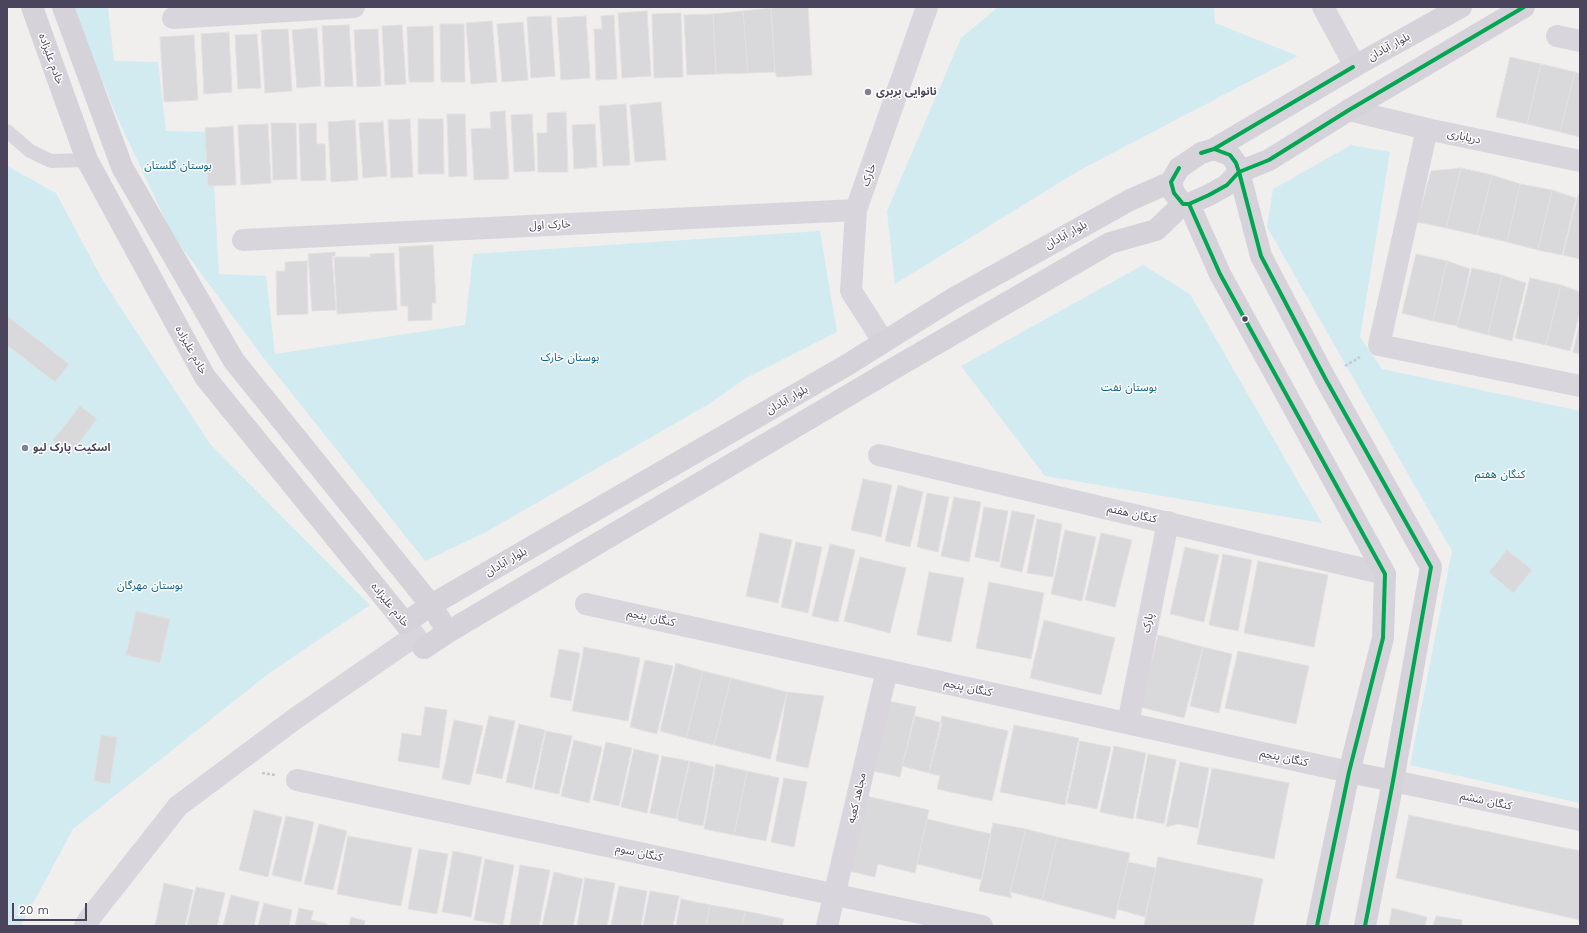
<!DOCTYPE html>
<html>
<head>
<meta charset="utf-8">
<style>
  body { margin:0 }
  #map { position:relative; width:1587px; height:933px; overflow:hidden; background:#f0efee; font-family:"Work Sans",sans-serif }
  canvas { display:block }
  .frame { position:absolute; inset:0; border:8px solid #4b445d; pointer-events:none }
  .scale { position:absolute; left:12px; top:903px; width:75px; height:18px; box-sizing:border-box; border:2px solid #4b445d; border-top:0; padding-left:5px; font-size:12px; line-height:14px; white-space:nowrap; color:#4b445d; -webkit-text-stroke:3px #fff; paint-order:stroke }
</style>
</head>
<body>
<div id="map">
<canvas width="1587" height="933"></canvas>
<div class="frame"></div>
<div class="scale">20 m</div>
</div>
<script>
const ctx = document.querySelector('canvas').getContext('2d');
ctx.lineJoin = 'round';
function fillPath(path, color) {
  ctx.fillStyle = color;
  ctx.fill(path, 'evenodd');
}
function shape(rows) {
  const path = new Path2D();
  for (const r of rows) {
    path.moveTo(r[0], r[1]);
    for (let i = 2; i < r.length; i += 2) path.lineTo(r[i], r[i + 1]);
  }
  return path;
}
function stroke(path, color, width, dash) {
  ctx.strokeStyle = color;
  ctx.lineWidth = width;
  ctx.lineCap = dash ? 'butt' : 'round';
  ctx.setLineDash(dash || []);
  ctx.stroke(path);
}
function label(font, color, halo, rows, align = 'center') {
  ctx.font = font + ' "Work Sans","Noto Sans Arabic",sans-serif';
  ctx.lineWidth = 3;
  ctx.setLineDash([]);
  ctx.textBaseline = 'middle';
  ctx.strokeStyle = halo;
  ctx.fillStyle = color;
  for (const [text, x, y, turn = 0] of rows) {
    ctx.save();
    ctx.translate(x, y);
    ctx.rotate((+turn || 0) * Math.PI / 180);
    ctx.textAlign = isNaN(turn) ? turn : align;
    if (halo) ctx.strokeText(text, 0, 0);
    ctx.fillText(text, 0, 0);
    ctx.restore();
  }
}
const green = shape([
  [72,7,108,7,114,61,158,62,166,131,211,132,219,274,266,276,275,354,465,325,473,254,820,231,837,332,746,378,709,404,486,532,425,561,262,356,172,234,118,119],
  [998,7,1214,7,1215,23,1298,56,1080,170,895,284,887,211,961,38],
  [1351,145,1390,152,1360,337,1382,369,1580,411,1580,803,1410,765,1452,551,1267,227,1273,189],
  [7,166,56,193,102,279,210,444,370,605,268,674,73,829,21,926,7,926],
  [1143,265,1190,294,1322,523,1045,476,961,366]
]);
const building = shape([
  [808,7,812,75,777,77,775,72,771,8,808,7],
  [771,8,775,72,748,73,743,11,771,8],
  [647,11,651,76,622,78,618,13,647,11],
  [743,11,748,73,716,74,713,14,743,11],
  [681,13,683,77,654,78,652,14,681,13],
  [713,14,716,74,687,75,684,15,713,14],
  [614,15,617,79,596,80,594,29,602,29,601,16,614,15],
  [551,16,555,76,531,78,527,17,551,16],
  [586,16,590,78,561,80,557,18,586,16],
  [492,21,497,82,471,84,466,23,492,21],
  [523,22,528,80,502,82,497,24,523,22],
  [440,24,464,24,465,82,441,82,440,24],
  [349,25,353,86,325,87,322,26,349,25],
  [402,25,406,84,385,85,382,26,402,25],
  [433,26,434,82,409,82,407,27,433,26],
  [317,28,321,86,297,88,292,30,317,28],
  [288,29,292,91,265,93,261,30,288,29],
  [378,29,381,86,357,87,354,30,378,29],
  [229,32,232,92,204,94,201,34,229,32],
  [257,34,261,88,238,89,235,35,257,34],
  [194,35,198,100,164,102,160,37,194,35],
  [1510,57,1541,64,1527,124,1496,117,1510,57],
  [1541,64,1575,72,1560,132,1527,124,1541,64],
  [1575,72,1580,74,1580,137,1560,132,1575,72],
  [661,102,666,160,635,162,630,105,661,102],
  [626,104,630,165,603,166,599,106,626,104],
  [505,111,509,179,474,180,471,129,491,128,490,112,505,111],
  [566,112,568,172,538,172,537,133,547,133,547,113,566,112],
  [447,114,465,114,467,176,449,177,447,114],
  [532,114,535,171,514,172,511,115,532,114],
  [410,119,413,177,391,178,388,120,410,119],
  [418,119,443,119,444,174,418,174,418,119],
  [355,120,358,180,331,182,328,122,355,120],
  [383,122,387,176,363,178,359,123,383,122],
  [271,123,296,123,297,179,273,180,271,123],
  [316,123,317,144,325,144,326,180,301,181,299,124,316,123],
  [268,124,271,183,241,185,238,125,268,124],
  [595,124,597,167,574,169,572,125,595,124],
  [233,126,236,185,208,186,205,128,233,126],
  [1461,168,1492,175,1477,235,1446,228,1461,168],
  [1461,168,1446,228,1417,222,1431,171,1461,168],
  [1492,175,1520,184,1507,242,1477,235,1492,175],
  [1520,184,1552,190,1538,250,1507,242,1520,184],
  [1552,190,1576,198,1562,255,1538,250,1552,190],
  [1578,195,1580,196,1580,259,1563,255,1578,195],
  [433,245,436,303,432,303,432,320,408,321,408,306,401,306,399,247,433,245],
  [335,252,335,256,332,256,336,310,312,311,308,254,335,252],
  [394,253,397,310,337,314,334,257,370,257,370,254,394,253],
  [1416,254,1447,261,1433,321,1402,313,1416,254],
  [307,261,308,314,277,315,276,271,285,271,285,262,307,261],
  [1447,261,1470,269,1457,326,1433,321,1447,261],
  [1472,268,1502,275,1488,335,1457,327,1472,268],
  [1502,275,1526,283,1512,341,1488,335,1502,275],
  [1530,278,1561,285,1546,345,1515,338,1530,278],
  [1561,285,1580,292,1580,311,1570,351,1546,345,1561,285],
  [7,316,69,364,55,382,7,345,7,316],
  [1580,322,1580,354,1573,352,1580,322],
  [80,406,97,419,70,454,53,440,80,406],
  [863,479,892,485,881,537,851,530,863,479],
  [898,485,923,492,910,547,885,541,898,485],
  [927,493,949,497,938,552,917,547,927,493],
  [954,497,981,502,969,562,941,556,954,497],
  [984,507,1008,511,999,562,975,557,984,507],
  [1012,511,1035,515,1022,572,1000,567,1012,511],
  [1037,519,1062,524,1053,577,1027,573,1037,519],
  [1065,530,1096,537,1082,601,1051,594,1065,530],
  [760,533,792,540,778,603,746,596,760,533],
  [1101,533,1132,540,1115,607,1085,600,1101,533],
  [796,542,822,547,808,613,781,607,796,542],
  [830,544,855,550,838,622,812,616,830,544],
  [1185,547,1219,555,1204,622,1170,614,1185,547],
  [1507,550,1532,570,1513,593,1489,572,1507,550],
  [1223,554,1252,560,1238,631,1209,625,1223,554],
  [860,557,906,568,890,633,844,621,860,557],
  [1258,561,1328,575,1314,647,1244,633,1258,561],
  [929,572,964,578,951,642,917,635,929,572],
  [989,582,1044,593,1031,659,976,648,989,582],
  [136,611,170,619,160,663,126,655,136,611],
  [1044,620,1115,638,1101,695,1030,678,1044,620],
  [1158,635,1203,647,1184,718,1140,707,1158,635],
  [584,647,640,658,628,721,572,711,584,647],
  [1203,647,1232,654,1219,713,1190,706,1203,647],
  [559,649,580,653,571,701,550,697,559,649],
  [1238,651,1309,666,1296,724,1225,708,1238,651],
  [645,660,673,666,657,734,630,727,645,660],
  [676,663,703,671,686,738,660,731,676,663],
  [703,671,731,678,714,745,686,738,703,671],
  [731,678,787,692,770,759,714,745,731,678],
  [787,692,824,696,808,768,776,761,787,692],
  [885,700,916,707,900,777,869,770,885,700],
  [425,707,447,710,439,768,398,761,402,733,421,736,425,707],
  [489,716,515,721,502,779,476,773,489,716],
  [915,716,942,723,929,773,902,766,915,716],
  [942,716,1008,731,992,801,937,789,940,776,929,773,942,716],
  [454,720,483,726,470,785,442,779,454,720],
  [519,724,545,730,532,788,506,782,519,724],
  [1014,725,1079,738,1065,805,1000,792,1014,725],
  [546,731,572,736,559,794,534,789,546,731],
  [101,735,117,737,110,784,94,781,101,735],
  [574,740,602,747,589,803,561,796,574,740],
  [1080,741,1111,747,1097,809,1067,803,1080,741],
  [606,742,632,748,619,806,593,800,606,742],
  [1114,746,1146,753,1133,819,1100,812,1114,746],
  [634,749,659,755,647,813,621,807,634,749],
  [1148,754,1176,760,1164,824,1136,818,1148,754],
  [662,756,689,761,676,819,650,813,662,756],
  [690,761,714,767,703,826,679,821,677,817,690,761],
  [1180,762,1209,768,1198,828,1178,824,1166,827,1180,762],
  [716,764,747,771,734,835,704,829,716,764],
  [1212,768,1289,783,1274,859,1197,844,1212,768],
  [747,771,779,778,766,841,734,835,747,771],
  [784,778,807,782,794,847,771,842,784,778],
  [861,795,929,810,915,873,878,864,875,877,844,870,861,795],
  [254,810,282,817,268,877,239,870,254,810],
  [1409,815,1580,851,1580,920,1396,878,1409,815],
  [286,816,314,822,301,882,272,875,286,816],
  [927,819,991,834,982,880,917,864,927,819],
  [993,823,1026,829,1010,892,1012,898,979,891,993,823],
  [319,824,347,831,333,890,304,884,319,824],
  [1026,829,1057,837,1042,900,1010,892,1026,829],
  [348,836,412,848,401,906,337,894,348,836],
  [1057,837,1130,853,1115,919,1042,900,1057,837],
  [419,849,448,854,437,914,408,909,419,849],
  [453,851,482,857,471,917,442,912,453,851],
  [1158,857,1263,879,1253,926,1144,925,1158,857],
  [485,859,514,865,503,925,474,920,485,859],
  [1128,862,1156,868,1145,917,1117,909,1128,862],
  [520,865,550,870,539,926,510,925,520,865],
  [554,872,583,879,573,926,542,926,554,872],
  [585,878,615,883,607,926,577,926,585,878],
  [164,883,193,890,185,926,155,926,164,883],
  [619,886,647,891,641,926,611,926,619,886],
  [196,887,225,893,217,926,187,926,196,887],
  [650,891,679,896,673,926,643,926,650,891],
  [231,895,259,902,254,926,223,926,231,895],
  [681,899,710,905,706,926,676,926,681,899],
  [264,903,292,910,289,926,258,926,264,903],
  [710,905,745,911,742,926,706,926,710,905],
  [299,908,313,911,311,920,327,924,327,926,295,926,299,908],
  [1392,908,1427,917,1425,926,1389,926,1392,908],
  [745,911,784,919,782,926,742,926,745,911],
  [1436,916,1462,920,1461,926,1433,926,1436,916],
  [351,917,365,921,364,926,349,926,351,917]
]);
const path = shape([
  [1345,366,1360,357],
  [262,773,275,775]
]);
const service = shape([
  [7,131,30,151,51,161,87,160]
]);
const minor = shape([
  [1323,7,1355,66],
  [173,18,354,7],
  [1557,36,1580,41],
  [1349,110,1427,129,1580,161],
  [1427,129,1379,345,1580,386],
  [243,240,856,210],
  [883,341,851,291,856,210,927,7],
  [879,455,1385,574],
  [586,604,1349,772],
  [1128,723,1168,522],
  [297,780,982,926],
  [1393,781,1580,820],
  [85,926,89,919,178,806,296,718,415,636],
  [827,926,887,670]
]);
const tertiary = shape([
  [405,623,424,648]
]);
const secondary = shape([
  [32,7,87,160,205,377,405,623,431,605,847,365,954,298,1130,200,1171,182],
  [63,7,122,167,234,361,431,605,448,632],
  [1214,149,1355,66,1461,7],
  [1214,149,1230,155,1236,163,1239,172,1227,185,1209,195,1189,204,1183,204,1174,193,1171,182,1179,168,1201,153,1214,149],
  [1189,204,1220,274,1385,574,1383,638,1349,772,1317,926],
  [424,648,448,632,519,590,898,366,1110,243,1156,230,1183,204],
  [1349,772,1393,781],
  [1365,926,1393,781,1431,567,1325,378,1261,256,1239,172,1269,160,1349,110,1524,7]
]);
const bus1 = shape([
  [1214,149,1353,67],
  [1201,153,1214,149,1230,155,1236,163,1239,172,1227,185,1209,195],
  [1179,168,1171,182,1174,193,1183,204,1189,204,1209,195],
  [1189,204,1220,274,1385,574,1383,638,1349,772,1317,926],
  [1365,926,1393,781,1431,567,1325,378,1261,256,1239,172,1269,160,1349,110,1524,7]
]);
const markers = [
  [868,92,4,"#858090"],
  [1245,319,3.5,"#4b445d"],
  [25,448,4,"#858090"]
];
const streetNames = [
  ["بلوار آبادان",1389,47,-29],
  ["خادم علیزاده",51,59,70],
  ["دریاباری",1464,137,12],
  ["خارک",869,175,-71],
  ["خارک اول",550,225,-3],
  ["بلوار آبادان",1066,235,-29],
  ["خادم علیزاده",191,350,61],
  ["بلوار آبادان",787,400,-30],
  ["کنگان هفتم",1132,514,13],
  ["بلوار آبادان",506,562,-30],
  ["خادم علیزاده",390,605,51],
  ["کنگان پنجم",651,618,12],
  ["پارک",1148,623,-79],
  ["کنگان پنجم",968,688,12],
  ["کنگان پنجم",1284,758,12],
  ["مجاهد کعبه",857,798,-77],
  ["کنگان ششم",1486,801,12],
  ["کنگان سوم",639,853,12]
];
const poiNames = [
  ["نانوایی بربری",876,92],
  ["اسکیت پارک لیو",33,448]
];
const parkNames = [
  ["بوستان گلستان",178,166],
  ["بوستان خارک",570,358],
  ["بوستان نفت",1129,388],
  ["کنگان هفتم",1500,475],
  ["بوستان مهرگان",150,586]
];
fillPath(green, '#d1ebf1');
fillPath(building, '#d9d8da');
stroke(building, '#e2e0e1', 1);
stroke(path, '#c1c9d0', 2.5, [3, 2]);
stroke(service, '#d8d6dc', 14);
stroke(minor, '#d8d6dc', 22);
stroke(tertiary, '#d8d6dc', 22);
stroke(secondary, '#d5d2da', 22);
stroke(bus1, '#00a651', 4);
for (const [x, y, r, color] of markers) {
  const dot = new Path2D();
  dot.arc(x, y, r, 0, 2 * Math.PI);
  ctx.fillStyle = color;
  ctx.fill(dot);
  stroke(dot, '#fff', 1.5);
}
label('11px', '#4b445d', '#fff', streetNames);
label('bold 11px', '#4b445d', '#fff', poiNames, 'left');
label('11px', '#0d6287', '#fff', parkNames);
</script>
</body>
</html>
